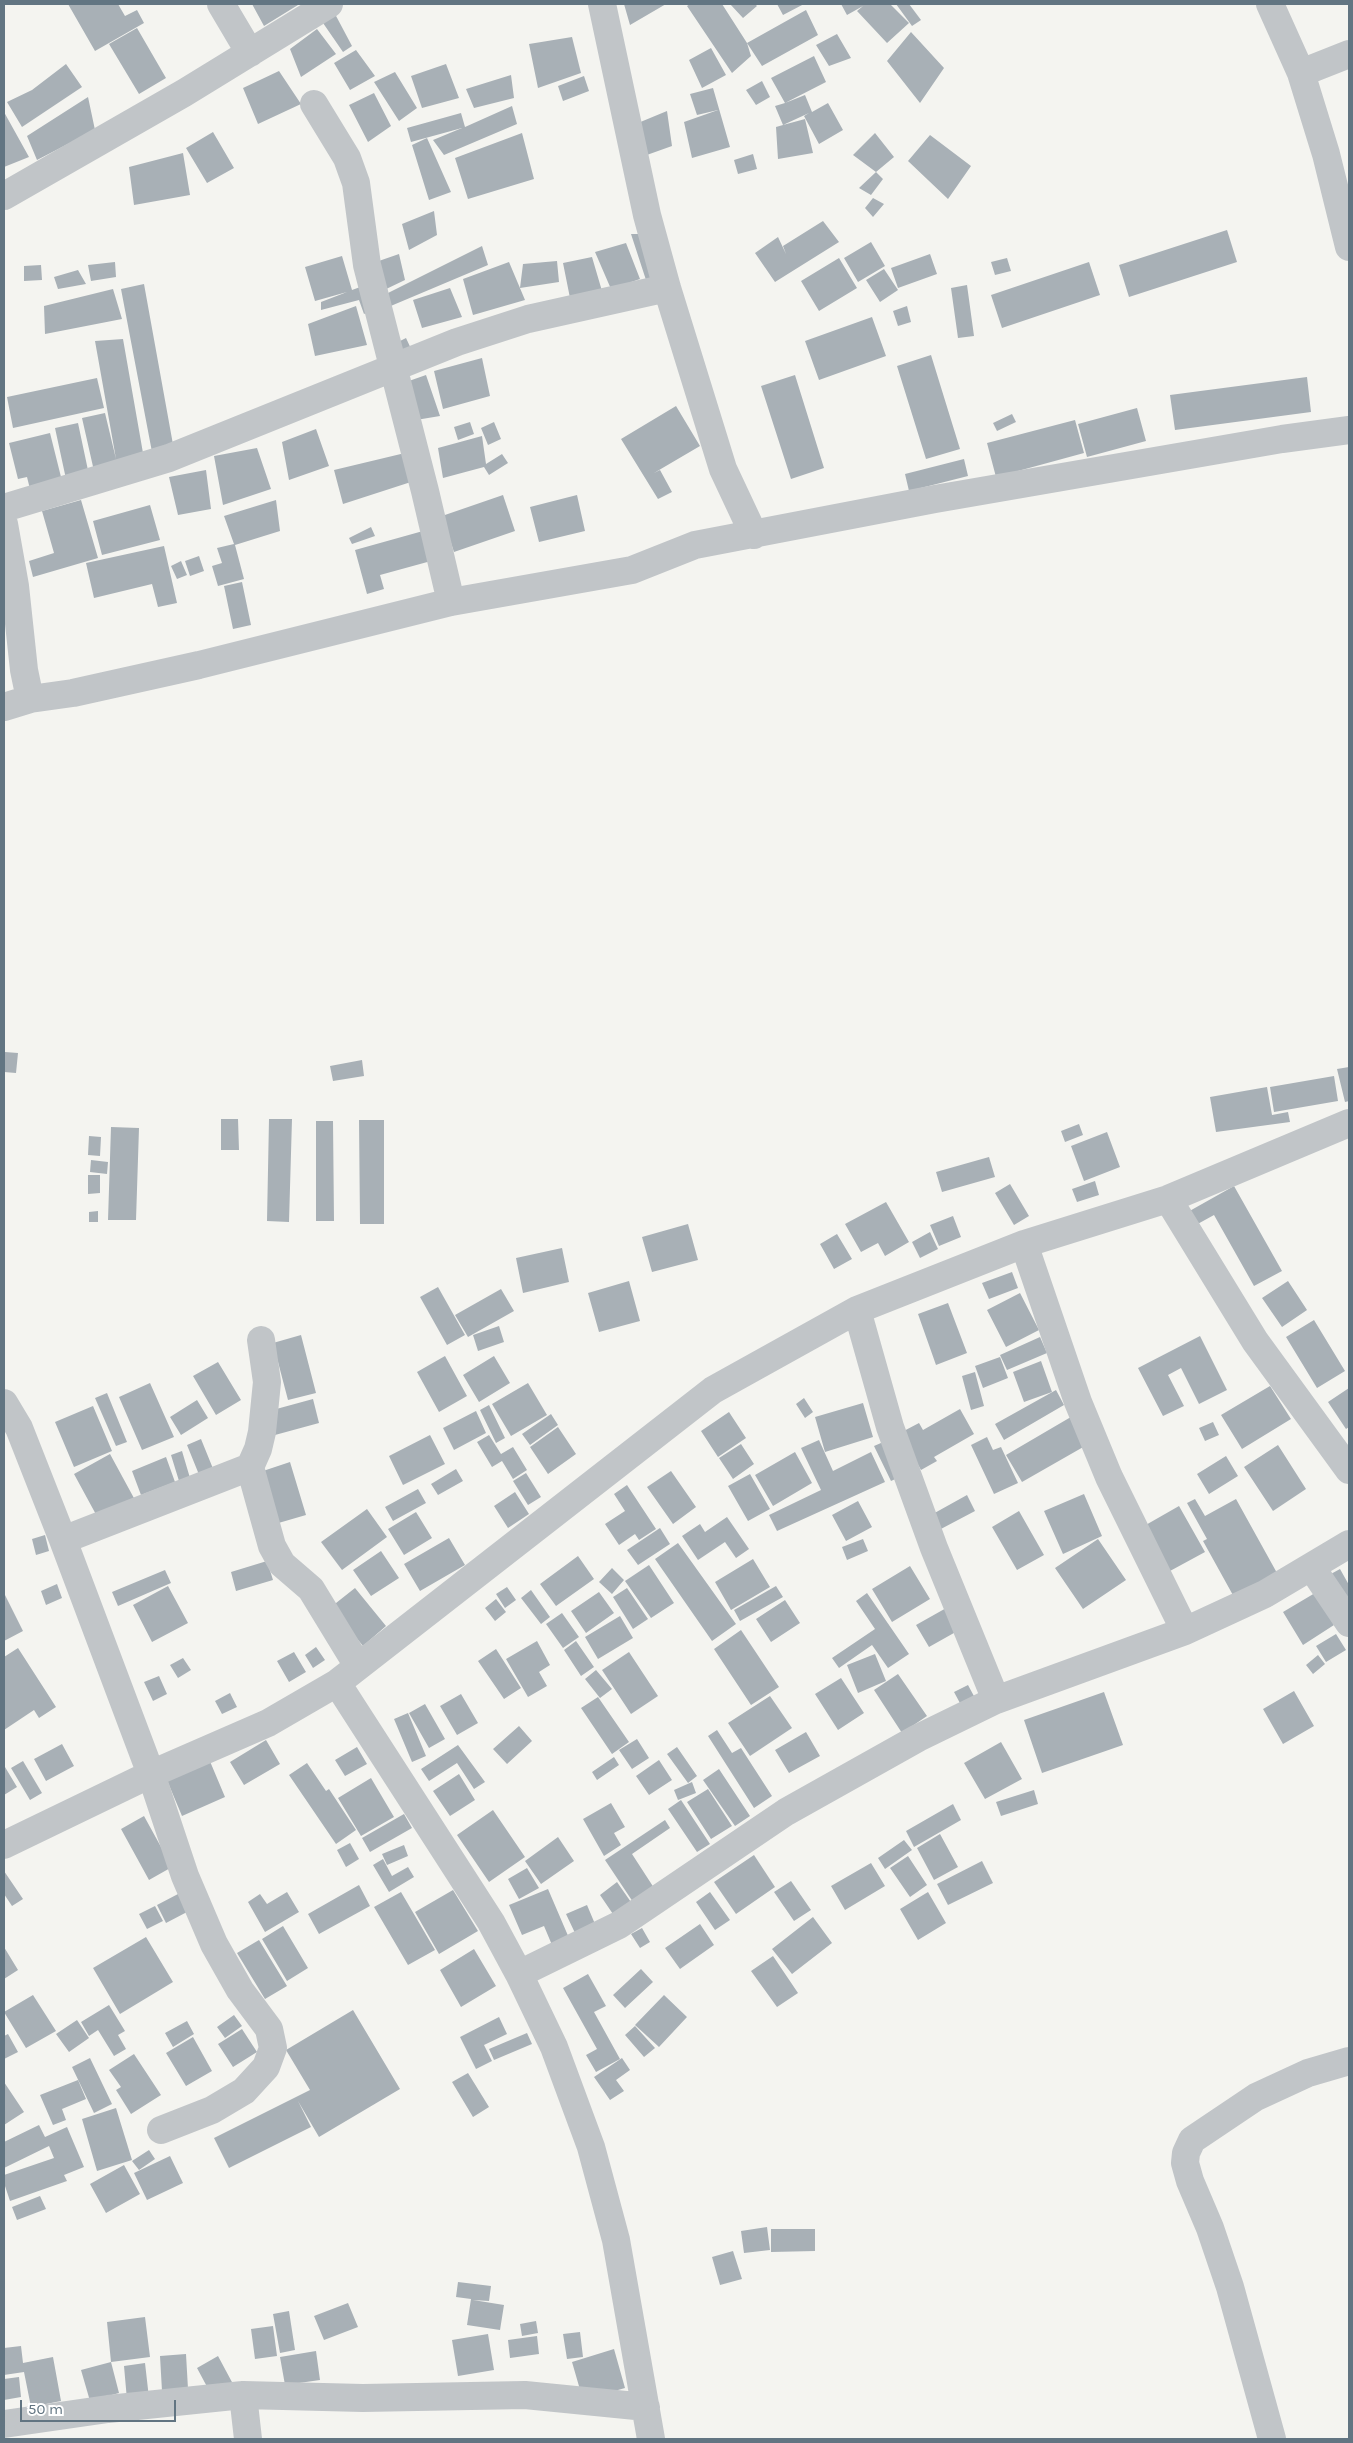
<!DOCTYPE html>
<html>
<head>
<meta charset="utf-8">
<style>
  body { margin:0 }
  #map { position:relative; width:1353px; height:2443px; overflow:hidden; background:#f4f4f0; font-family:Karla,sans-serif }
  canvas { display:block }
  .frame { position:absolute; inset:0; border:5px solid #627582; pointer-events:none }
  .scale { position:absolute; left:20px; top:2400px; width:156px; height:22px; box-sizing:border-box; border:2px solid #627582; border-top:0; padding-left:6px; font-size:15px; line-height:18px; white-space:nowrap; color:#627582; -webkit-text-stroke:4px #fff; paint-order:stroke }
</style>
</head>
<body>
<div id="map">
<canvas width="1353" height="2443"></canvas>
<div class="frame"></div>
<div class="scale">50 m</div>
</div>
<script>
const ctx = document.querySelector('canvas').getContext('2d');
ctx.lineJoin = 'round';
function fillPath(path, color) {
  ctx.fillStyle = color;
  ctx.fill(path, 'evenodd');
}
function shape(rows) {
  const path = new Path2D();
  for (const r of rows) {
    path.moveTo(r[0], r[1]);
    for (let i = 2; i < r.length; i += 2) path.lineTo(r[i], r[i + 1]);
  }
  return path;
}
function stroke(path, color, width, dash) {
  ctx.strokeStyle = color;
  ctx.lineWidth = width;
  ctx.lineCap = dash ? 'butt' : 'round';
  ctx.setLineDash(dash || []);
  ctx.stroke(path);
}
const building = shape([
  [68,4,118,4,125,16,137,10,144,23,95,51],
  [252,4,297,4,298,5,264,26],
  [624,4,666,4,630,25],
  [690,4,722,4,747,43,806,10,818,35,762,66,747,43,751,56,732,73,687,6],
  [730,4,755,4,757,6,743,18],
  [777,4,804,4,783,15],
  [841,4,890,4,909,23,887,43,857,11,863,6,847,15],
  [896,4,909,4,921,20,912,26],
  [335,14,352,46,343,52,323,23],
  [137,28,166,78,139,94,109,44],
  [317,29,336,54,301,77,290,49],
  [911,32,944,68,920,103,887,61],
  [837,34,851,58,829,66,816,45],
  [572,37,581,73,538,88,529,44],
  [711,48,726,75,702,88,689,60],
  [356,50,375,76,350,90,334,63],
  [814,56,826,82,785,103,805,95,812,112,828,103,843,130,819,144,804,116,809,113,783,125,805,119,813,153,778,159,776,127,783,125,775,106,785,103,771,78],
  [66,64,82,87,22,127,7,102,32,90],
  [446,64,459,98,422,108,411,76],
  [279,71,301,104,258,124,243,88],
  [395,72,417,108,399,121,374,82],
  [511,75,514,98,474,108,466,89],
  [584,76,589,91,563,101,558,86],
  [762,81,770,97,756,105,746,90],
  [713,88,730,147,692,158,684,122,718,110,697,115,690,94],
  [374,93,391,126,368,142,349,105],
  [88,97,95,130,37,160,27,136],
  [512,106,517,124,444,155,433,140,462,128,411,142,407,128,461,113,465,127],
  [667,111,672,146,644,156,638,123],
  [4,112,29,157,4,167],
  [213,132,234,168,207,183,186,148],
  [522,133,534,179,468,199,455,158],
  [875,133,894,157,876,172,853,155],
  [930,135,971,166,948,199,908,161],
  [427,138,451,192,429,200,412,145],
  [183,153,190,195,134,205,129,167],
  [753,154,757,169,738,174,734,160],
  [876,172,883,179,871,195,859,188],
  [873,198,884,204,873,217,865,208],
  [434,211,437,235,409,250,402,224],
  [823,221,839,242,775,282,755,253,778,237,786,254,783,246],
  [1227,230,1237,262,1129,297,1119,265],
  [631,234,645,234,653,280,646,280],
  [871,242,885,266,858,282,844,258],
  [626,243,640,279,611,289,595,252],
  [482,246,488,265,386,308,382,296],
  [399,254,405,280,382,291,373,263],
  [930,254,937,274,898,288,891,268],
  [342,256,352,290,363,286,372,310,364,314,359,300,321,310,321,302,347,292,315,301,305,267],
  [592,257,602,291,570,298,563,263],
  [839,258,857,288,819,311,801,281],
  [1007,258,1011,271,995,275,991,262],
  [557,261,559,282,520,288,523,264],
  [115,262,116,277,91,281,88,265],
  [509,262,525,300,473,315,463,279],
  [1089,262,1100,295,1002,328,991,295],
  [41,265,42,280,24,281,24,266],
  [884,269,898,290,880,302,866,280],
  [78,270,86,284,58,289,54,277],
  [144,284,174,450,152,452,121,289],
  [967,285,974,336,958,338,951,288],
  [450,288,462,317,422,328,413,300],
  [113,289,122,319,45,334,44,306],
  [356,306,367,345,315,356,308,324],
  [907,306,911,322,898,326,893,311],
  [872,317,886,356,819,380,805,341],
  [406,338,413,353,401,358,394,344],
  [123,339,143,453,94,471,82,418,105,413,116,459,95,341],
  [931,355,960,449,926,459,897,366],
  [482,358,490,396,443,409,434,371],
  [426,375,440,416,416,420,406,382],
  [795,375,824,468,791,479,761,386],
  [1307,377,1311,412,1175,430,1170,395],
  [97,378,104,408,13,428,7,397],
  [676,406,700,446,654,473,660,470,672,492,658,499,621,439],
  [1137,408,1146,441,1087,457,1078,424],
  [1012,414,1016,422,997,431,993,423],
  [1075,420,1084,453,996,477,987,443],
  [470,422,474,434,458,440,454,427],
  [494,422,501,439,488,445,481,428],
  [78,423,89,475,66,479,55,428],
  [316,429,329,466,289,480,282,442],
  [50,433,64,489,32,497,27,477,18,479,9,443],
  [482,436,486,464,502,454,508,463,489,475,484,467,443,478,438,448],
  [257,448,271,489,223,505,214,456],
  [405,453,414,481,343,504,334,470],
  [964,459,968,476,909,491,905,474],
  [206,470,211,509,178,515,169,477],
  [503,495,515,531,454,552,442,516],
  [577,495,585,531,539,542,530,507],
  [81,500,98,558,33,577,29,561,54,553,42,511],
  [276,500,280,531,235,545,244,579,218,586,212,566,222,563,217,548,234,544,224,516],
  [150,505,160,540,102,555,93,521],
  [371,527,375,536,352,544,349,538],
  [423,531,431,561,380,575,384,589,367,594,355,550],
  [164,546,177,603,158,607,152,584,94,598,86,563],
  [199,556,204,571,190,576,185,561],
  [181,561,187,575,177,579,171,566],
  [242,582,251,625,233,629,224,586],
  [5,1052,18,1053,16,1073,4,1072],
  [362,1060,364,1076,333,1081,330,1066],
  [1349,1067,1349,1101,1345,1102,1337,1069],
  [1334,1076,1338,1101,1274,1112,1270,1087],
  [1267,1087,1272,1115,1288,1112,1290,1122,1216,1132,1210,1097],
  [221,1119,238,1119,239,1150,221,1150],
  [269,1119,292,1119,289,1222,267,1221],
  [359,1120,384,1120,384,1224,360,1224],
  [316,1121,333,1121,334,1221,316,1221],
  [1079,1124,1083,1135,1065,1142,1061,1131],
  [111,1127,139,1128,136,1220,108,1220],
  [1107,1132,1120,1167,1084,1181,1071,1146],
  [89,1136,101,1137,100,1156,88,1155],
  [989,1157,995,1177,942,1192,936,1172],
  [91,1160,108,1162,107,1174,90,1172],
  [88,1175,100,1175,100,1193,88,1194],
  [1095,1181,1099,1195,1077,1202,1072,1189],
  [1010,1184,1029,1216,1014,1225,995,1193],
  [1234,1186,1282,1271,1254,1286,1214,1215,1194,1226,1186,1213],
  [886,1202,909,1242,885,1256,878,1243,861,1252,845,1224],
  [98,1211,98,1222,89,1222,89,1212],
  [953,1216,961,1237,939,1246,930,1225],
  [688,1224,698,1260,652,1272,642,1237],
  [930,1232,938,1249,920,1258,912,1242],
  [837,1234,852,1259,834,1269,820,1244],
  [562,1248,569,1282,523,1293,516,1258],
  [1012,1272,1018,1288,989,1299,982,1283],
  [629,1281,640,1321,599,1332,588,1293],
  [1288,1281,1307,1310,1282,1327,1262,1298],
  [438,1287,465,1335,447,1345,420,1297],
  [501,1289,514,1311,468,1337,455,1315],
  [1020,1293,1039,1330,1006,1347,987,1310],
  [948,1303,967,1353,936,1365,918,1314],
  [1314,1320,1345,1371,1317,1388,1286,1337],
  [499,1326,504,1342,478,1351,473,1335],
  [301,1335,316,1393,288,1400,273,1343],
  [1200,1336,1227,1390,1199,1404,1181,1368,1168,1375,1184,1406,1163,1416,1138,1368],
  [1040,1337,1047,1353,1007,1370,1000,1355],
  [445,1356,467,1396,439,1412,417,1372],
  [494,1356,510,1383,479,1402,463,1375],
  [1000,1357,1008,1378,983,1388,975,1366],
  [1041,1361,1052,1392,1024,1402,1013,1372],
  [218,1362,241,1400,216,1415,193,1376],
  [975,1372,984,1406,971,1410,962,1376],
  [150,1383,174,1437,142,1450,119,1397],
  [528,1383,547,1415,511,1436,492,1404],
  [1270,1386,1291,1419,1242,1449,1221,1415],
  [1349,1388,1349,1427,1346,1429,1328,1402],
  [1056,1390,1064,1405,1004,1440,995,1424],
  [107,1393,127,1442,116,1446,95,1398],
  [804,1398,813,1412,805,1418,796,1404],
  [313,1399,319,1423,275,1435,269,1411],
  [197,1400,208,1418,181,1435,170,1417],
  [863,1403,873,1437,825,1452,815,1417],
  [489,1405,505,1438,496,1443,480,1410],
  [93,1406,112,1451,74,1467,55,1422],
  [960,1409,974,1434,934,1457,937,1461,921,1470,900,1433,919,1423,923,1430],
  [476,1411,486,1433,454,1450,443,1428],
  [729,1412,746,1438,718,1457,701,1431],
  [551,1414,558,1425,530,1445,522,1434],
  [1076,1414,1092,1442,1022,1482,1006,1455],
  [1213,1422,1219,1435,1205,1441,1199,1428],
  [558,1427,576,1454,548,1474,530,1447],
  [430,1435,445,1464,403,1485,389,1456],
  [489,1435,501,1454,513,1447,527,1470,513,1479,502,1461,492,1467,477,1442],
  [987,1437,993,1450,1001,1447,1018,1483,994,1494,971,1445],
  [201,1439,216,1476,202,1482,187,1445],
  [819,1440,833,1471,871,1452,885,1482,777,1531,769,1515,821,1490,801,1448],
  [888,1440,904,1475,891,1481,874,1446],
  [741,1444,754,1464,733,1479,719,1458],
  [1278,1445,1306,1489,1273,1511,1244,1467],
  [182,1451,190,1478,179,1481,171,1455],
  [795,1452,812,1483,773,1506,755,1475],
  [110,1454,135,1500,99,1520,74,1474],
  [1226,1456,1238,1476,1209,1494,1197,1474],
  [166,1457,175,1482,141,1495,132,1471],
  [290,1462,306,1515,275,1524,260,1472],
  [456,1469,463,1481,438,1495,431,1484],
  [671,1471,696,1507,673,1524,647,1487],
  [526,1473,541,1497,528,1505,513,1481],
  [750,1474,770,1509,748,1521,728,1486],
  [627,1485,656,1529,639,1540,635,1534,619,1545,605,1524,625,1511,614,1494],
  [418,1489,426,1503,393,1521,385,1507],
  [515,1492,529,1514,508,1528,494,1506],
  [1084,1494,1102,1536,1063,1554,1044,1511],
  [967,1495,975,1511,939,1530,931,1515],
  [1195,1499,1205,1516,1236,1499,1277,1573,1234,1597,1203,1541,1207,1539,1187,1503],
  [858,1501,872,1527,846,1541,832,1515],
  [1179,1506,1205,1552,1170,1571,1144,1526],
  [367,1509,387,1537,342,1570,321,1542],
  [1019,1511,1044,1555,1017,1570,992,1527],
  [416,1512,432,1538,404,1555,388,1529],
  [727,1517,749,1549,736,1558,725,1542,698,1560,682,1536,700,1524,705,1532],
  [660,1528,670,1544,638,1565,627,1550],
  [45,1535,49,1551,36,1555,32,1539],
  [449,1538,465,1565,420,1591,404,1564],
  [863,1539,868,1551,847,1560,842,1547],
  [1098,1539,1126,1580,1083,1609,1055,1568],
  [678,1543,736,1624,712,1641,655,1559],
  [381,1551,399,1578,371,1596,353,1570],
  [578,1556,594,1579,556,1606,540,1584],
  [753,1559,770,1587,731,1610,715,1582],
  [267,1561,273,1580,236,1591,231,1572],
  [649,1565,674,1603,651,1618,625,1581],
  [910,1566,930,1599,892,1622,872,1589],
  [612,1568,624,1580,612,1594,599,1582],
  [1340,1569,1349,1585,1349,1610,1329,1575],
  [165,1570,171,1583,118,1606,112,1592],
  [57,1584,62,1598,46,1605,41,1591],
  [168,1586,188,1623,152,1642,133,1605],
  [776,1586,783,1597,740,1621,734,1610],
  [507,1587,516,1600,505,1608,496,1594],
  [355,1588,386,1626,363,1646,331,1607],
  [627,1588,648,1619,633,1629,613,1597],
  [531,1590,550,1617,541,1624,521,1598],
  [599,1592,614,1613,586,1633,571,1611],
  [4,1593,23,1631,4,1641],
  [867,1593,909,1654,888,1668,872,1645,839,1668,832,1658,875,1629,856,1601],
  [1315,1593,1334,1625,1303,1645,1283,1612],
  [496,1599,506,1612,495,1621,485,1608],
  [785,1600,800,1623,771,1642,756,1619],
  [948,1607,961,1629,929,1647,916,1625],
  [562,1613,579,1637,563,1648,546,1624],
  [620,1616,633,1638,598,1659,585,1637],
  [741,1630,779,1687,751,1705,714,1649],
  [1336,1634,1346,1650,1326,1662,1316,1646],
  [537,1641,550,1665,539,1672,547,1686,528,1697,506,1659],
  [576,1641,594,1667,581,1676,564,1650],
  [316,1647,325,1660,313,1668,305,1655],
  [18,1648,56,1707,39,1718,34,1710,4,1730,4,1657],
  [496,1649,521,1688,504,1699,478,1661],
  [294,1652,306,1672,289,1682,277,1661],
  [629,1652,658,1696,631,1714,602,1670],
  [875,1654,886,1681,858,1693,847,1665],
  [1318,1655,1325,1664,1313,1674,1306,1665],
  [183,1658,191,1670,178,1678,170,1665],
  [596,1670,612,1689,600,1698,585,1679],
  [898,1674,927,1716,902,1733,874,1690],
  [159,1676,167,1694,153,1701,144,1682],
  [841,1678,864,1713,838,1730,815,1694],
  [968,1685,975,1698,961,1705,954,1692],
  [1294,1691,1314,1726,1283,1744,1263,1709],
  [1104,1692,1123,1745,1042,1773,1024,1720],
  [230,1693,237,1707,222,1714,215,1701],
  [461,1694,478,1723,457,1735,440,1706],
  [770,1696,792,1728,750,1756,728,1723],
  [598,1697,629,1742,612,1754,581,1708],
  [425,1704,445,1739,429,1748,409,1713],
  [408,1713,426,1756,412,1762,394,1719],
  [519,1726,532,1741,507,1764,493,1749],
  [717,1730,732,1753,741,1748,772,1796,754,1808,708,1736],
  [806,1732,820,1756,789,1773,775,1750],
  [637,1739,649,1758,632,1769,619,1750],
  [266,1740,280,1764,244,1785,230,1762],
  [1001,1742,1022,1779,985,1799,964,1763],
  [62,1744,74,1766,46,1781,34,1759],
  [458,1745,485,1782,474,1789,457,1763,429,1781,421,1769],
  [357,1747,367,1764,345,1776,335,1760],
  [677,1747,697,1776,688,1783,667,1754],
  [614,1757,619,1765,597,1780,592,1772],
  [209,1759,225,1797,182,1816,166,1778],
  [659,1760,672,1780,649,1795,636,1776],
  [23,1761,42,1793,30,1800,11,1768],
  [307,1763,326,1791,329,1789,356,1830,336,1844,289,1775],
  [5,1767,17,1787,4,1795,4,1768],
  [719,1769,750,1816,735,1826,703,1780],
  [459,1774,475,1800,450,1816,433,1791],
  [371,1778,394,1817,361,1836,338,1798],
  [692,1782,696,1793,678,1800,674,1790],
  [708,1789,732,1826,711,1839,687,1802],
  [1034,1790,1038,1804,1001,1816,996,1802],
  [681,1800,710,1844,697,1852,668,1809],
  [611,1803,625,1827,614,1833,621,1845,604,1856,583,1819],
  [953,1804,961,1820,914,1847,906,1831],
  [493,1810,525,1857,489,1882,457,1835],
  [404,1814,412,1828,370,1852,362,1838],
  [144,1816,172,1867,149,1880,121,1829],
  [665,1820,670,1828,632,1854,656,1891,635,1905,605,1860],
  [940,1834,958,1867,934,1880,917,1848],
  [558,1837,574,1861,541,1884,525,1861],
  [904,1840,912,1850,885,1869,878,1858],
  [350,1843,359,1859,346,1867,337,1850],
  [404,1845,408,1856,387,1865,382,1854],
  [754,1855,775,1887,736,1914,714,1882],
  [908,1856,927,1885,910,1897,890,1868],
  [383,1859,392,1876,408,1867,414,1877,389,1892,373,1865],
  [982,1861,993,1883,948,1905,937,1884],
  [871,1863,885,1886,845,1910,831,1886],
  [527,1868,539,1888,519,1899,508,1879],
  [4,1871,23,1899,12,1906,4,1894],
  [791,1881,811,1910,794,1921,774,1892],
  [617,1882,633,1905,615,1917,600,1895],
  [359,1885,370,1906,319,1934,308,1914],
  [548,1889,569,1938,552,1945,544,1926,522,1935,509,1905],
  [453,1890,478,1931,439,1954,415,1912],
  [287,1892,299,1912,265,1932,248,1902,260,1894,267,1904],
  [401,1892,435,1950,408,1965,374,1907],
  [710,1892,730,1920,715,1930,696,1902],
  [928,1892,946,1923,918,1940,900,1909],
  [178,1894,187,1912,166,1923,157,1905],
  [587,1905,595,1924,575,1933,566,1914],
  [155,1906,163,1921,147,1929,139,1914],
  [813,1917,832,1943,792,1974,772,1949],
  [700,1924,714,1945,680,1969,665,1948],
  [283,1926,308,1968,287,1981,262,1939],
  [642,1928,650,1942,640,1948,631,1934],
  [146,1937,173,1982,120,2014,93,1968],
  [259,1940,287,1986,265,1999,237,1953],
  [4,1947,18,1970,4,1979],
  [474,1949,496,1986,461,2007,440,1970],
  [773,1956,798,1993,777,2007,751,1971],
  [641,1969,653,1982,625,2008,613,1995],
  [588,1974,606,2006,594,2012,620,2059,596,2072,586,2055,597,2049,563,1988],
  [33,1995,56,2031,26,2048,4,2012],
  [664,1995,687,2017,659,2047,635,2025],
  [109,2005,125,2031,118,2035,126,2049,114,2056,98,2030,89,2036,81,2022],
  [353,2010,400,2089,319,2137,298,2101,311,2127,229,2168,214,2138,310,2090,286,2050],
  [234,2015,242,2026,225,2038,217,2027],
  [499,2017,507,2034,484,2045,492,2061,476,2069,460,2037],
  [77,2020,89,2038,69,2052,56,2034],
  [187,2021,194,2034,173,2047,165,2033],
  [635,2026,655,2048,644,2057,625,2035],
  [242,2029,257,2052,233,2067,218,2044],
  [527,2033,532,2044,494,2060,489,2049],
  [8,2034,18,2052,4,2059,4,2036],
  [193,2037,212,2071,186,2086,166,2053],
  [134,2054,161,2095,131,2114,116,2090,121,2087,109,2070],
  [90,2058,112,2104,94,2113,72,2067],
  [622,2058,630,2070,616,2080,624,2091,610,2100,594,2077],
  [468,2073,489,2107,473,2117,452,2082],
  [78,2080,86,2099,62,2109,66,2120,53,2125,40,2095],
  [4,2082,24,2112,4,2125],
  [116,2108,132,2160,97,2171,82,2119],
  [39,2125,45,2137,67,2127,84,2167,64,2175,67,2181,10,2201,4,2183,4,2175,54,2158,49,2146,4,2168,4,2142],
  [149,2150,155,2159,139,2170,132,2161],
  [170,2156,183,2183,147,2200,134,2173],
  [124,2165,140,2194,106,2213,90,2184],
  [40,2196,46,2209,17,2220,12,2207],
  [767,2227,770,2250,744,2253,741,2231],
  [771,2229,815,2229,815,2251,771,2252],
  [733,2251,742,2279,720,2285,712,2257],
  [458,2282,491,2286,489,2301,473,2300,504,2305,500,2330,467,2325,471,2299,456,2297],
  [348,2303,358,2327,324,2340,314,2316],
  [289,2311,295,2350,280,2353,273,2314],
  [145,2317,150,2357,111,2362,107,2322],
  [536,2321,538,2333,522,2336,520,2324],
  [273,2326,277,2356,255,2359,251,2329],
  [580,2332,583,2357,567,2359,563,2334],
  [488,2334,494,2370,458,2376,452,2340],
  [537,2336,539,2354,510,2358,508,2340],
  [21,2346,23,2363,53,2357,61,2401,31,2407,24,2372,4,2375,4,2348],
  [614,2349,625,2388,583,2400,572,2362],
  [316,2351,320,2380,285,2385,280,2357],
  [186,2354,188,2389,162,2391,160,2356],
  [218,2356,233,2384,212,2396,197,2368],
  [111,2362,119,2393,90,2401,81,2370],
  [145,2363,149,2398,127,2400,124,2366],
  [19,2377,21,2397,4,2400,4,2379]
]);
const minor = shape([
  [221,4,250,53],
  [602,4,647,215,667,288,723,469,754,535],
  [1270,4,1301,73,1326,154,1349,247],
  [1301,73,1349,54],
  [314,104,347,158,356,183,367,265,425,491,451,602],
  [4,196,184,93,329,4],
  [4,508,169,458,457,342,528,319,667,288],
  [4,524,15,586,24,670,30,699],
  [4,707,30,699,73,693,199,665,451,602,632,570,695,545,935,499,1282,439,1349,430],
  [1168,1199,1255,1341,1349,1470],
  [1024,1244,1078,1402,1109,1477,1185,1631],
  [857,1310,890,1427,934,1548,996,1700],
  [4,1403,19,1428,63,1540,151,1774,185,1876,214,1944,240,1990,269,2029,273,2048,266,2067,244,2091,212,2110,161,2130],
  [250,1467,272,1546,282,1564,311,1589,358,1666],
  [63,1540,250,1467,258,1449,262,1432,267,1382,261,1340],
  [1312,1568,1349,1623],
  [337,1683,491,1922,519,1974,554,2047,591,2147,616,2240,651,2439],
  [4,1845,151,1774,268,1723,337,1683,713,1390,857,1310,1024,1244,1168,1199,1349,1123],
  [519,1974,619,1925,786,1812,918,1738,996,1700,1185,1631,1265,1594,1349,1544],
  [243,2395,248,2439],
  [4,2424,108,2409,243,2395,363,2398,525,2395,646,2407],
  [1272,2439,1230,2287,1210,2228,1190,2181,1185,2163,1186,2153,1192,2140,1256,2097,1308,2073,1349,2061]
]);
fillPath(building, '#a8b0b6');
stroke(minor, '#c1c5c8', 28);
</script>
</body>
</html>
